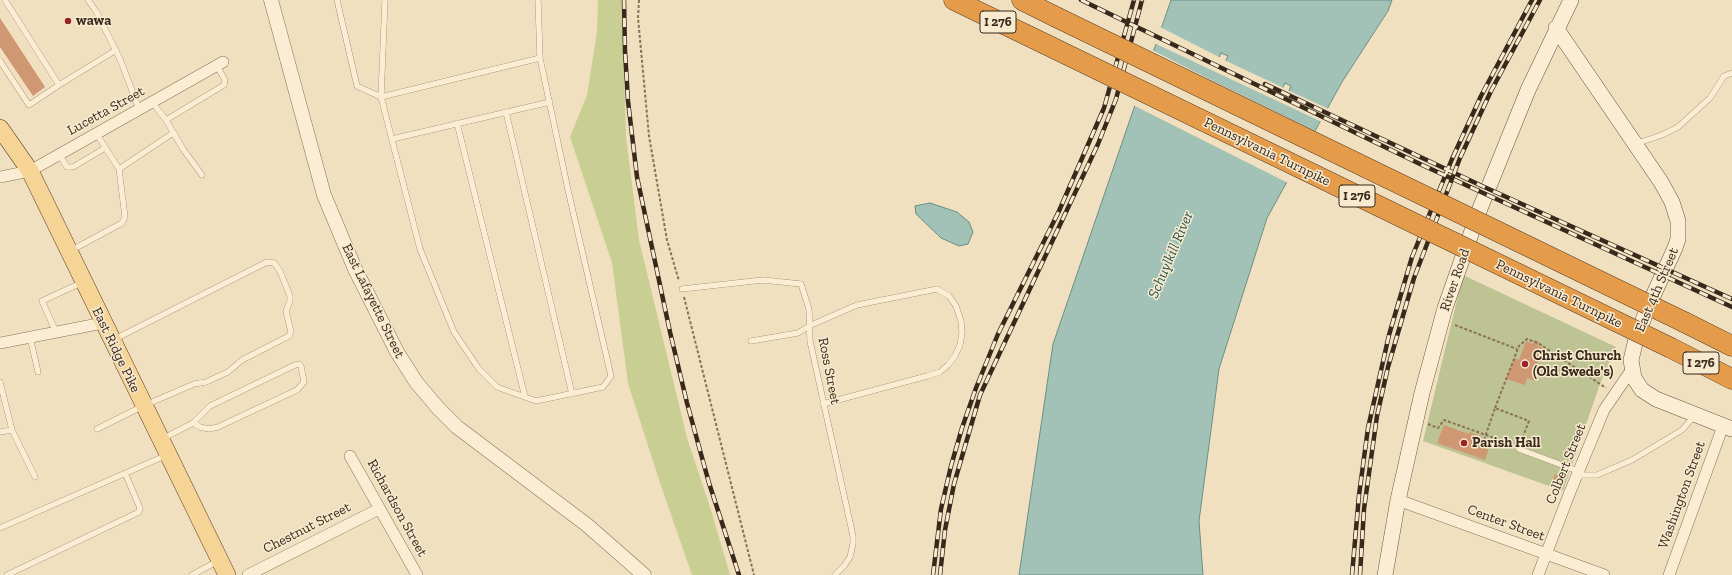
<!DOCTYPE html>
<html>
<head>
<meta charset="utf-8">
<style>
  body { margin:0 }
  canvas { display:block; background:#f0e0bf }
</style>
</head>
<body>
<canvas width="1732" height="575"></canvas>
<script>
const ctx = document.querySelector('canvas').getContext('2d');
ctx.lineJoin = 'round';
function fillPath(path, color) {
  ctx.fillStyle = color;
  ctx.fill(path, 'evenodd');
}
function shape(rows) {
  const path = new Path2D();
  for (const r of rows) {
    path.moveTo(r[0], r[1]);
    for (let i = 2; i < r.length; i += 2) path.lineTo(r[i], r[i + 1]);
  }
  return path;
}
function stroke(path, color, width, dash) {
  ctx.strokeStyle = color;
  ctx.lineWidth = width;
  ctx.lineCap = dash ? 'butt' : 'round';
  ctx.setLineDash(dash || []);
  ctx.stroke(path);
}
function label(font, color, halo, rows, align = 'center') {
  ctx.font = font + ' "Zilla Slab",serif';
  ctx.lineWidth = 3;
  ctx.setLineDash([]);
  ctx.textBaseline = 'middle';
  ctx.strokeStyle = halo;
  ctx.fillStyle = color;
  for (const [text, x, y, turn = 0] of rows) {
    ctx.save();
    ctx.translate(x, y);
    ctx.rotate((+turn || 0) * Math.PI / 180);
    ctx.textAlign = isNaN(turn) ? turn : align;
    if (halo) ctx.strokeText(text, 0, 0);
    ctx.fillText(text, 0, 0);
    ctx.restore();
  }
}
const green = shape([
  [598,0,622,0,626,137,639,240,687,438,711,510,730,575,692,575,658,477,628,383,612,263,570,137,587,95,597,32]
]);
const cemetery = shape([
  [1463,275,1616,347,1600,384,1563,491,1423,441]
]);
const water = shape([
  [1171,0,1392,0,1388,11,1342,82,1267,218,1219,369,1199,521,1203,575,1019,575,1053,344,1171,0],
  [1221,53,1228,56,1221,71,1215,68,1221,53],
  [1285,83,1291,86,1285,100,1278,98,1285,83],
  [930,203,957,212,969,222,973,232,968,244,959,246,941,238,916,214,915,206,930,203]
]);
const pier = shape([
  [1160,27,1221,58,1217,67,1220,69,1224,60,1284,88,1281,97,1284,98,1287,90,1329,109,1322,122,1154,43],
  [1152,50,1215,82,1317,132,1288,183,1133,105]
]);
const building = shape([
  [0,18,45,87,33,96,0,47],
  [1534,340,1539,342,1537,346,1543,348,1536,368,1540,370,1536,381,1527,378,1525,385,1506,379,1515,358,1519,360,1526,341,1533,344],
  [1444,425,1469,434,1469,432,1481,436,1480,438,1491,442,1485,460,1437,443],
  [1555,474,1561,477,1558,484,1552,482]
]);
const path = shape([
  [639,0,638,18,649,136,667,240,679,281],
  [684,297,754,575],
  [1455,325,1517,349],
  [1495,408,1519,346,1527,339,1538,343,1606,388],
  [1428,424,1438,428,1444,420,1511,444],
  [1484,440,1495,408,1529,421,1522,439]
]);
const service = shape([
  [5,0,59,85,116,50],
  [88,0,96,11,120,59,139,109],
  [337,0,357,86,381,97,540,58],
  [385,0,381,97,420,249,454,332,479,369,497,387,536,401,603,387,611,376,568,190,540,58,538,0],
  [0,61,29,105,59,85],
  [152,102,166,120,224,85,225,80,217,66],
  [506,112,572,394],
  [166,120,183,149,202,175],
  [457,123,525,397],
  [96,133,119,169],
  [392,139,550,102],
  [1635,144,1662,135,1678,127,1710,98,1724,76,1732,73],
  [59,154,67,167,73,167,105,148],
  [70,251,122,223,125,217,119,169,173,133],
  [682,289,763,280,801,284,809,309,810,341,853,536,853,544,850,557,844,566,835,575],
  [56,332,42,301,83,282],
  [30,337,38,372],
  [751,341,798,333,809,326,857,305,937,289,949,296,956,306,961,321,962,332,960,345,955,356,948,365,940,372,927,376,823,404],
  [0,382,12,430,35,477],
  [97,429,143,406,194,384,206,382,228,372,242,360,289,336,291,332,286,311,290,301,290,296,280,271,274,263,267,262,113,340],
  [0,432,12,430],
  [162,439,193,423,210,406,295,365,299,364,301,366,304,382,297,390,218,427,209,429,200,427,193,423],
  [1520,447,1519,449,1578,471],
  [1577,475,1597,475,1632,460,1682,430,1695,415],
  [0,528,167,455],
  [7,575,139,512,140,508,125,473],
  [192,575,218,561]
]);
const minor = shape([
  [0,177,30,171,223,62],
  [0,343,103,323],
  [350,456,417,575],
  [1398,500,1604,575],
  [248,575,379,509],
  [1538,575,1570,492,1604,410,1632,369],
  [1669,575,1723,426]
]);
const tertiary = shape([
  [271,0,324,195,355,269,397,352,416,382,438,408,457,427,587,525,644,575]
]);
const secondary = shape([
  [1556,28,1661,182,1672,202,1678,221,1678,239,1675,248,1648,307,1636,339,1631,360,1634,378,1642,390,1656,399,1732,429],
  [1385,575,1398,500,1422,393,1445,308,1479,211,1528,90,1571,0]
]);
const primary = shape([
  [0,128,30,171,227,575]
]);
const motorway = shape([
  [954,0,1043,43],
  [1022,0,1056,17],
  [1684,322,1732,346],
  [1671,348,1732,379]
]);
const rail = shape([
  [624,0,625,51,628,101,637,177,670,332,687,403,709,483,739,575],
  [1081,0,1420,164,1732,307],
  [1265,84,1482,186,1732,299],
  [933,575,941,509,951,466,962,428,976,388,998,334,1059,211,1104,108,1134,0],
  [940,575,945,530,954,484,980,395,1098,144,1116,99,1142,0],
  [1352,575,1359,495,1368,428,1389,335,1412,257,1452,159,1481,96,1532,0],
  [1360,575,1364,509,1377,416,1388,367,1414,278,1460,158,1491,91,1540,0]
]);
const motorwayBridge = shape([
  [1056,17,1684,322],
  [1043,43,1671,348]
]);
const markers = [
  [68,21,4,"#9b2429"],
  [1525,364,4,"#9b2429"],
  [1464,443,4,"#9b2429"]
];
const shields = [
  [998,22,36],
  [1357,196,36],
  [1701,363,36]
];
const shieldNames = [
  ["I 276",998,22],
  ["I 276",1357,196],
  ["I 276",1701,363]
];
const poiNames = [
  ["wawa",76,21],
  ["Christ Church",1533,356],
  ["(Old Swede's)",1533,372],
  ["Parish Hall",1472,443]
];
const streetNames = [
  ["Lucetta Street",106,111,-29],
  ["Pennsylvania Turnpike",1267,152,26],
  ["River Road",1455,280,-71],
  ["East 4th Street",1657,290,-67],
  ["Pennsylvania Turnpike",1559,294,26],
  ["East Lafayette Street",373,301,64],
  ["East Ridge Pike",116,350,64],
  ["Ross Street",829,371,79],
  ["Colbert Street",1566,464,-68],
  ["Washington Street",1682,495,-70],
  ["Richardson Street",397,508,61],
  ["Center Street",1506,523,20],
  ["Chestnut Street",307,528,-27]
];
const waterNames = [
  ["Schuylkill River",1171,255,-67]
];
fillPath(green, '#c9ce93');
fillPath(cemetery, '#bec393');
fillPath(water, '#a3c2b7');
stroke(water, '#699085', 1);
fillPath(pier, '#f0e0bf');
fillPath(building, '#d09773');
stroke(service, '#8a7057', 6);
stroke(minor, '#8a7057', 12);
stroke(tertiary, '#8a7057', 15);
stroke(secondary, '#6b513a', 16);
stroke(primary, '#573e2b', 18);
stroke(motorway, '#573e2b', 21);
stroke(path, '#8a7057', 2, [3, 2]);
stroke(service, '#faedd3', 5.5);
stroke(minor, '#faedd3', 11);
stroke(tertiary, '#faedd3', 14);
stroke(secondary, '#faedd3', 15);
stroke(primary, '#f6d495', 17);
stroke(motorway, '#e49c4b', 20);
stroke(rail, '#38291c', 4.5);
stroke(rail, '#f7eacf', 3, [9]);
stroke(motorwayBridge, '#573e2b', 21, []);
stroke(motorwayBridge, '#e49c4b', 20);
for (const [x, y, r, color] of markers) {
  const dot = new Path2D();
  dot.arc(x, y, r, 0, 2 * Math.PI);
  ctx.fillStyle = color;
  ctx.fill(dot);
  stroke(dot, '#f7eacf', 1.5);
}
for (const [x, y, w] of shields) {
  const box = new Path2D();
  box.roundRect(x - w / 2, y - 11, w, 22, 3);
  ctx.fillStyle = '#f7eacf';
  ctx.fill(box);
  stroke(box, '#38291c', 1);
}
label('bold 13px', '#38291c', null, shieldNames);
label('bold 14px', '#38291c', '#f7eacf', poiNames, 'left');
label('14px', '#38291c', '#f7eacf', streetNames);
label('italic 15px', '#2a5954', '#f7eacf', waterNames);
</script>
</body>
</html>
